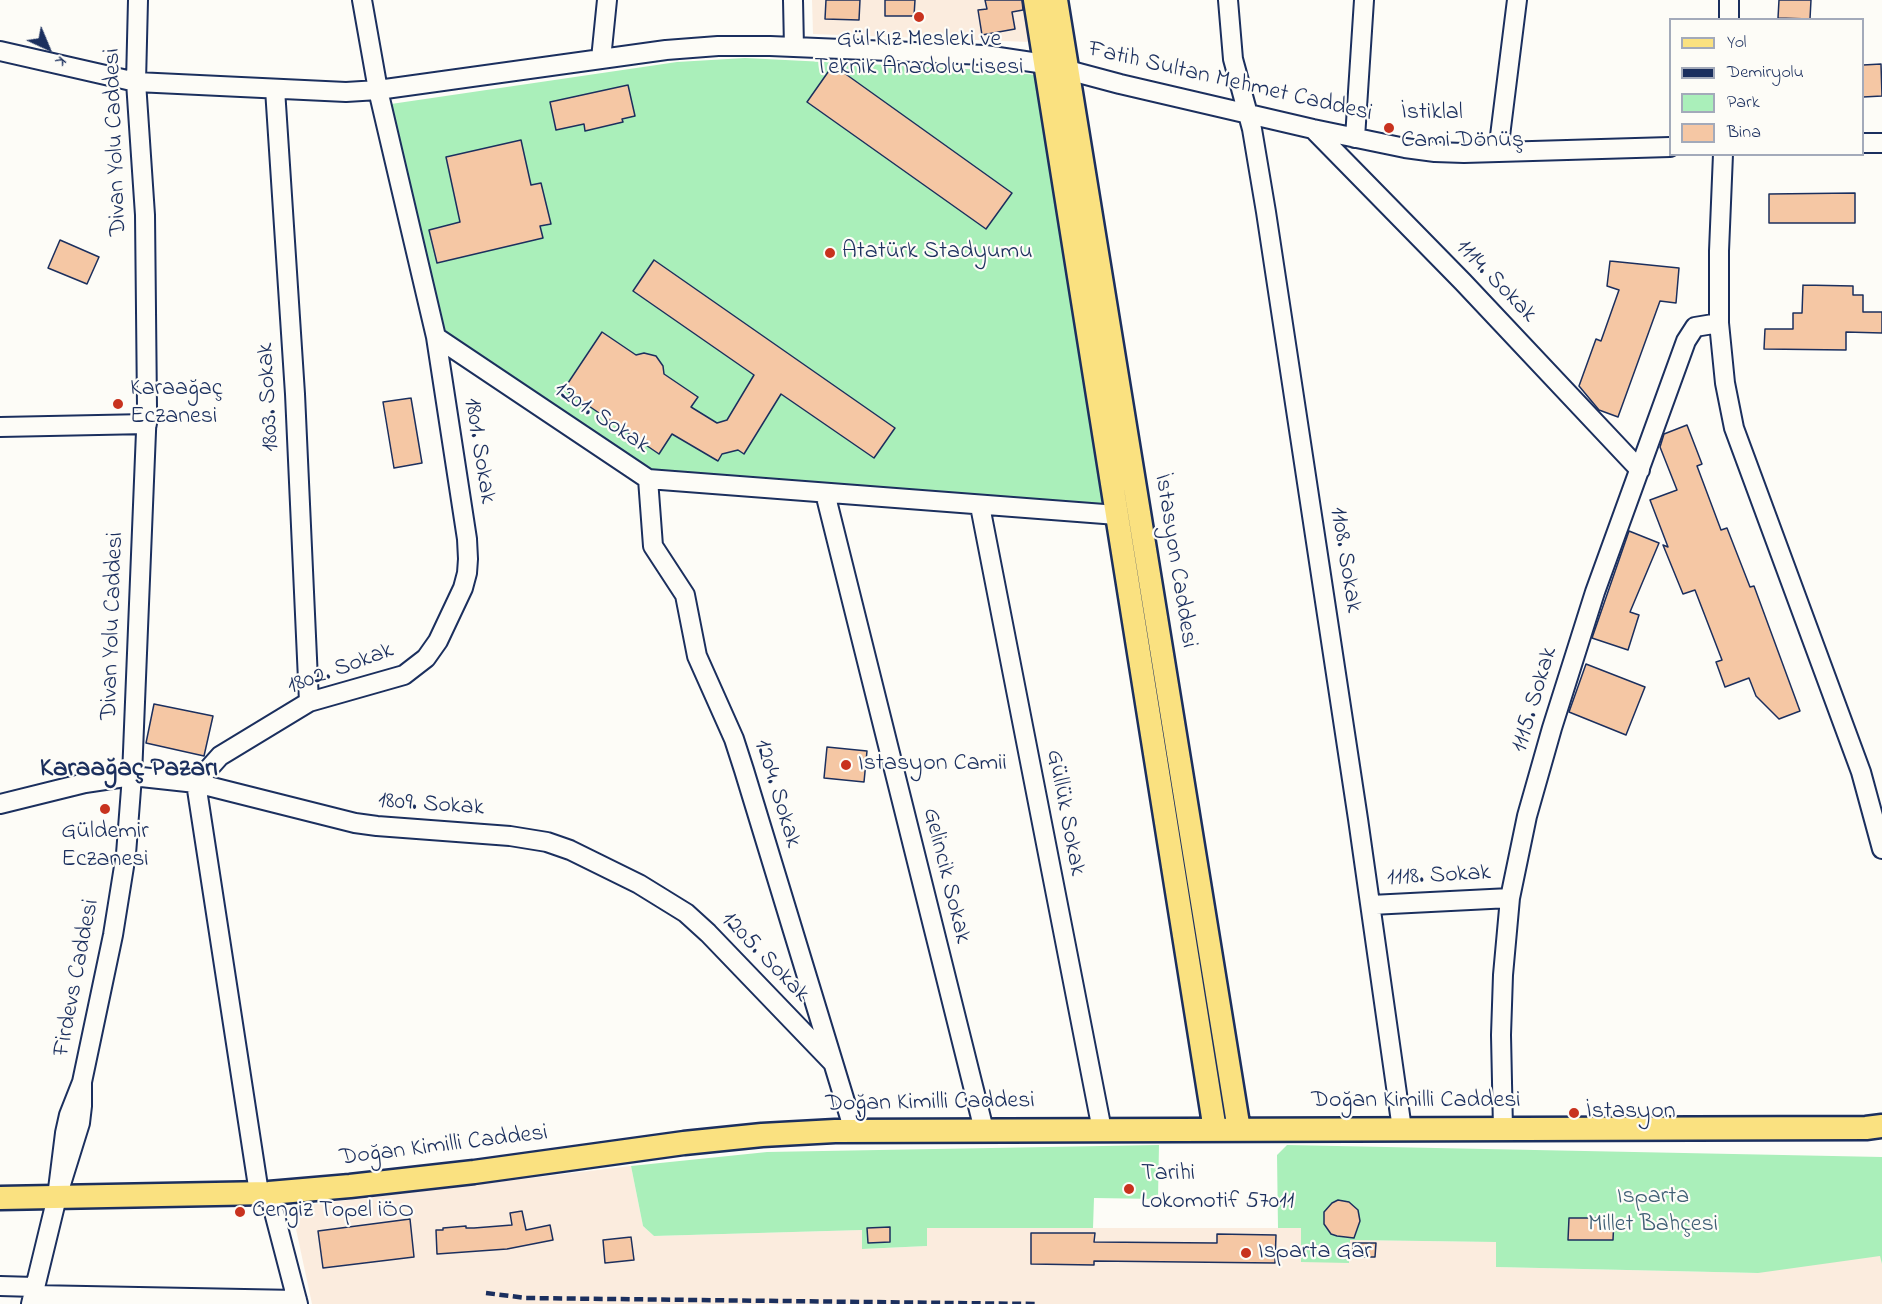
<!DOCTYPE html>
<html>
<head>
<meta charset="utf-8">
<style>
  body { margin:0 }
  #map { position:relative; width:1882px; height:1304px; overflow:hidden; background:#fdfcf7; font-family:"Indie Flower",sans-serif }
  canvas { display:block }
  .legend { position:absolute; left:1669px; top:18px; width:195px; height:138px; box-sizing:border-box; background:#fdfcf7; border:2px solid #a3aaba; margin:0; padding:8px 10px; list-style:none; font-size:18px; color:#1b2f5e }
  .legend li { display:flex; align-items:center; gap:12px; height:30px }
  .legend b { width:30px; border:2px solid #a3aaba }
  .north { position:absolute; left:18px; top:18px; width:60px; height:60px; -webkit-text-stroke:4px #fdfcf7; paint-order:stroke; rotate:136deg; font-size:16px; font-weight:700; line-height:24px; text-align:center; color:#1b2f5e }
  .north::after { content:''; display:block; margin:auto; width:21px; height:27px; background:#1b2f5e; clip-path:polygon(50% 0,100% 100%,50% 72%,0 100%) }
</style>
</head>
<body>
<div id="map">
<canvas width="1882" height="1304"></canvas>
<ul class="legend">
<li><b style="height:8px;background:#fae180"></b>Yol</li>
<li><b style="height:8px;background:#1b2f5e"></b>Demiryolu</li>
<li><b style="height:16px;background:#aaefba"></b>Park</li>
<li><b style="height:16px;background:#f5c7a4"></b>Bina</li>
</ul>
<div class="north">K</div>
</div>
<script>
const ctx = document.querySelector('canvas').getContext('2d');
ctx.lineJoin = 'round';
function fillPath(path, color) {
  ctx.fillStyle = color;
  ctx.fill(path, 'evenodd');
}
function shape(rows) {
  const path = new Path2D();
  for (const r of rows) {
    path.moveTo(r[0], r[1]);
    for (let i = 2; i < r.length; i += 2) path.lineTo(r[i], r[i + 1]);
  }
  return path;
}
function stroke(path, color, width, dash) {
  ctx.strokeStyle = color;
  ctx.lineWidth = width;
  ctx.lineCap = dash ? 'butt' : 'round';
  ctx.setLineDash(dash || []);
  ctx.stroke(path);
}
function label(font, color, halo, rows, align = 'center') {
  ctx.font = font + ' "Indie Flower",sans-serif';
  ctx.lineWidth = 4.5;
  ctx.setLineDash([]);
  ctx.textBaseline = 'middle';
  ctx.strokeStyle = halo;
  ctx.fillStyle = color;
  for (const [text, x, y, turn = 0] of rows) {
    ctx.save();
    ctx.translate(x, y);
    ctx.rotate((+turn || 0) * Math.PI / 180);
    ctx.textAlign = isNaN(turn) ? turn : align;
    if (halo) ctx.strokeText(text, 0, 0);
    ctx.fillText(text, 0, 0);
    ctx.restore();
  }
}
const built = shape([
  [812,0,1024,0,1030,42,813,34],
  [631,1166,643,1226,654,1236,862,1230,863,1249,927,1246,927,1228,1301,1228,1301,1261,1350,1240,1496,1242,1496,1267,1758,1273,1875,1214,1882,1264,1882,1304,312,1304,293,1215,295,1211,299,1208,306,1205]
]);
const green = shape([
  [745,58,987,70,1036,75,1106,505,650,472,442,334,391,104,677,62],
  [1159,1145,1158,1199,1094,1198,1093,1228,927,1228,927,1246,862,1249,862,1230,654,1236,643,1226,631,1166,767,1152],
  [1287,1145,1882,1157,1882,1264,1880,1256,1758,1273,1496,1267,1496,1242,1350,1240,1349,1263,1301,1262,1301,1228,1278,1228,1277,1155]
]);
const building = shape([
  [826,0,860,0,859,20,825,19,826,0],
  [885,0,915,0,914,16,885,16,885,0],
  [985,0,1022,0,1023,10,1012,12,1015,29,982,35,978,10,987,9,985,0],
  [1779,0,1811,0,1810,19,1778,18,1779,0],
  [1881,64,1882,96,1863,97,1863,65,1881,64],
  [833,65,1012,193,986,229,807,102,833,65],
  [628,85,635,116,622,119,623,122,585,131,584,124,556,130,550,102,628,85],
  [521,140,531,185,541,183,551,224,540,226,543,238,437,263,429,230,460,222,446,157,521,140],
  [1855,193,1855,223,1769,223,1769,194,1855,193],
  [60,240,99,257,87,284,48,268,60,240],
  [654,260,895,428,874,458,781,394,744,454,738,450,722,454,718,461,672,434,659,454,564,389,602,332,636,355,644,353,656,356,663,366,664,374,698,397,691,407,717,423,727,420,754,375,633,291,654,260],
  [1610,261,1679,268,1676,303,1660,301,1618,417,1599,410,1579,386,1596,339,1601,341,1619,290,1607,286,1610,261],
  [1803,285,1853,286,1853,295,1863,295,1863,312,1882,312,1882,333,1846,332,1846,350,1764,349,1765,329,1793,329,1793,313,1802,313,1803,285],
  [411,398,422,463,394,468,383,402,411,398],
  [1687,425,1702,464,1697,466,1721,530,1727,528,1750,587,1754,586,1800,711,1779,719,1756,696,1749,678,1725,687,1716,662,1722,660,1695,590,1683,594,1663,545,1668,547,1650,500,1677,490,1660,447,1664,434,1687,425],
  [1629,531,1659,543,1630,612,1639,615,1628,650,1592,638,1629,531],
  [1586,664,1645,687,1626,735,1569,712,1586,664],
  [154,704,213,716,204,756,146,743,154,704],
  [827,747,867,751,864,782,824,778,827,747],
  [1338,1200,1349,1202,1358,1210,1360,1221,1354,1238,1337,1236,1331,1234,1324,1224,1324,1212,1332,1203,1338,1200],
  [522,1211,526,1230,550,1225,553,1240,507,1249,437,1254,436,1230,443,1230,443,1228,466,1226,466,1228,474,1228,512,1225,510,1213,522,1211],
  [1569,1218,1614,1218,1613,1240,1568,1240,1569,1218],
  [410,1219,414,1257,323,1268,318,1231,410,1219],
  [890,1227,890,1242,868,1243,867,1228,890,1227],
  [1031,1233,1095,1233,1094,1242,1217,1243,1217,1234,1276,1235,1275,1263,1094,1261,1094,1265,1031,1264,1031,1233],
  [631,1237,634,1260,605,1263,603,1240,631,1237],
  [1353,1243,1376,1243,1375,1257,1353,1257,1353,1243]
]);
const minor = shape([
  [362,0,378,90,436,337,648,479,1117,515],
  [793,0,794,47],
  [1228,0,1233,59,1252,129,1266,212,1358,819,1402,1129],
  [1729,20,1729,0],
  [0,51,136,82,346,92,378,90,666,50,718,46,770,46,985,55,1045,64,1120,84,1313,129,1405,148,1435,152,1464,153,1670,147],
  [601,59,607,0],
  [275,89,295,394,309,702],
  [1313,129,1463,282,1640,470],
  [1355,138,1364,0],
  [1862,143,1882,143],
  [1498,152,1517,0],
  [1723,154,1719,251,1719,323,1725,383,1734,428,1861,772,1882,849],
  [436,337,467,539,468,559,467,573,463,588,438,641,426,658,404,675,309,702,220,756,196,783,355,823,377,826,510,836,547,842,570,850,639,884,686,913,708,933,833,1063],
  [0,427,147,424],
  [648,479,653,546,685,595,697,656,734,739,744,770,854,1131],
  [825,493,984,1130],
  [980,506,1102,1130],
  [0,804,85,783,132,776,196,783,259,1193],
  [1371,905,1510,898],
  [82,1082,82,1106,80,1123,57,1197,65,1133,69,1115,82,1082,113,935,126,854,132,776,147,407,145,215,136,82,138,0],
  [1503,1129,1501,1035,1503,975,1510,898,1527,816,1552,728,1595,592,1686,341,1695,327,1719,323],
  [269,1193,298,1304],
  [0,1286,35,1287],
  [33,1295,297,1300],
  [31,1304,57,1197]
]);
const major = shape([
  [1035,0,1215,1130],
  [1056,0,1239,1130],
  [0,1198,269,1193,350,1186,474,1172,684,1143,762,1135,835,1131,1866,1128,1882,1126]
]);
const rail = shape([
  [486,1293,526,1298,1038,1304]
]);
const markers = [
  [919,17,6,"#c8321e"],
  [1389,128,6,"#c8321e"],
  [830,253,6,"#c8321e"],
  [118,404,6,"#c8321e"],
  [846,765,6,"#c8321e"],
  [105,809,6,"#c8321e"],
  [1574,1113,6,"#c8321e"],
  [1129,1189,6,"#c8321e"],
  [240,1212,6,"#c8321e"],
  [1246,1253,6,"#c8321e"]
];
const poiNames = [
  ["Gül Kız Mesleki ve",919,41,"center"],
  ["Teknik Anadolu Lisesi",919,69,"center"],
  ["İstiklal",1401,114],
  ["Cami Dönüş",1401,142],
  ["Atatürk Stadyumu",842,253],
  ["Karaağaç",130,390],
  ["Eczanesi",130,418],
  ["Istasyon Camii",858,765],
  ["Güldemir",105,833,"center"],
  ["Eczanesi",105,861,"center"],
  ["İstasyon",1586,1113],
  ["Tarihi",1141,1175],
  ["Lokomotif 57011",1141,1203],
  ["Cengiz Topel iÖO",252,1212],
  ["Isparta Gar",1258,1253]
];
const streetNames = [
  ["Fatih Sultan Mehmet Caddesi",1230,83,13],
  ["Divan Yolu Caddesi",117,142,-92],
  ["1114. Sokak",1495,282,46],
  ["1803. Sokak",270,397,-93],
  ["1201. Sokak",601,419,34],
  ["1801. Sokak",478,451,81],
  ["1108. Sokak",1344,560,81],
  ["İstasyon Caddesi",1174,561,81],
  ["Divan Yolu Caddesi",114,626,-88],
  ["1802. Sokak",341,670,-20],
  ["1115. Sokak",1536,700,-73],
  ["1204. Sokak",776,794,73],
  ["1809. Sokak",431,806,4],
  ["Güllük Sokak",1064,813,79],
  ["Gelincik Sokak",945,876,76],
  ["1118. Sokak",1439,877,-3],
  ["1205. Sokak",764,958,46],
  ["Firdevs Caddesi",78,978,-79],
  ["Doğan Kimilli Caddesi",1416,1102],
  ["Doğan Kimilli Caddesi",930,1104,-1],
  ["Doğan Kimilli Caddesi",444,1147,-7]
];
const parkNames = [
  ["Isparta",1653,1198],
  ["Millet Bahçesi",1653,1226]
];
const quarterNames = [
  ["Karaağaç Pazarı",129,771]
];
fillPath(built, '#fbecde');
fillPath(green, '#aaefba');
fillPath(building, '#f5c7a4');
stroke(building, '#1b2f5e', 1.5);
stroke(minor, '#1b2f5e', 22);
stroke(major, '#1b2f5e', 27);
stroke(minor, '#fdfcf7', 18);
stroke(major, '#fae180', 22);
stroke(rail, '#1b2f5e', 4.5, [9, 4.5]);
for (const [x, y, r, color] of markers) {
  const dot = new Path2D();
  dot.arc(x, y, r, 0, 2 * Math.PI);
  ctx.fillStyle = color;
  ctx.fill(dot);
  stroke(dot, '#fdfcf7', 2);
}
label('24px', '#1b2f5e', '#fdfcf7', poiNames, 'left');
label('24px', '#1b2f5e', '#fdfcf7', streetNames);
label('24px', '#3f5f75', '#fdfcf7', parkNames);
label('bold 27px', '#1b2f5e', '#fdfcf7', quarterNames);
</script>
</body>
</html>
